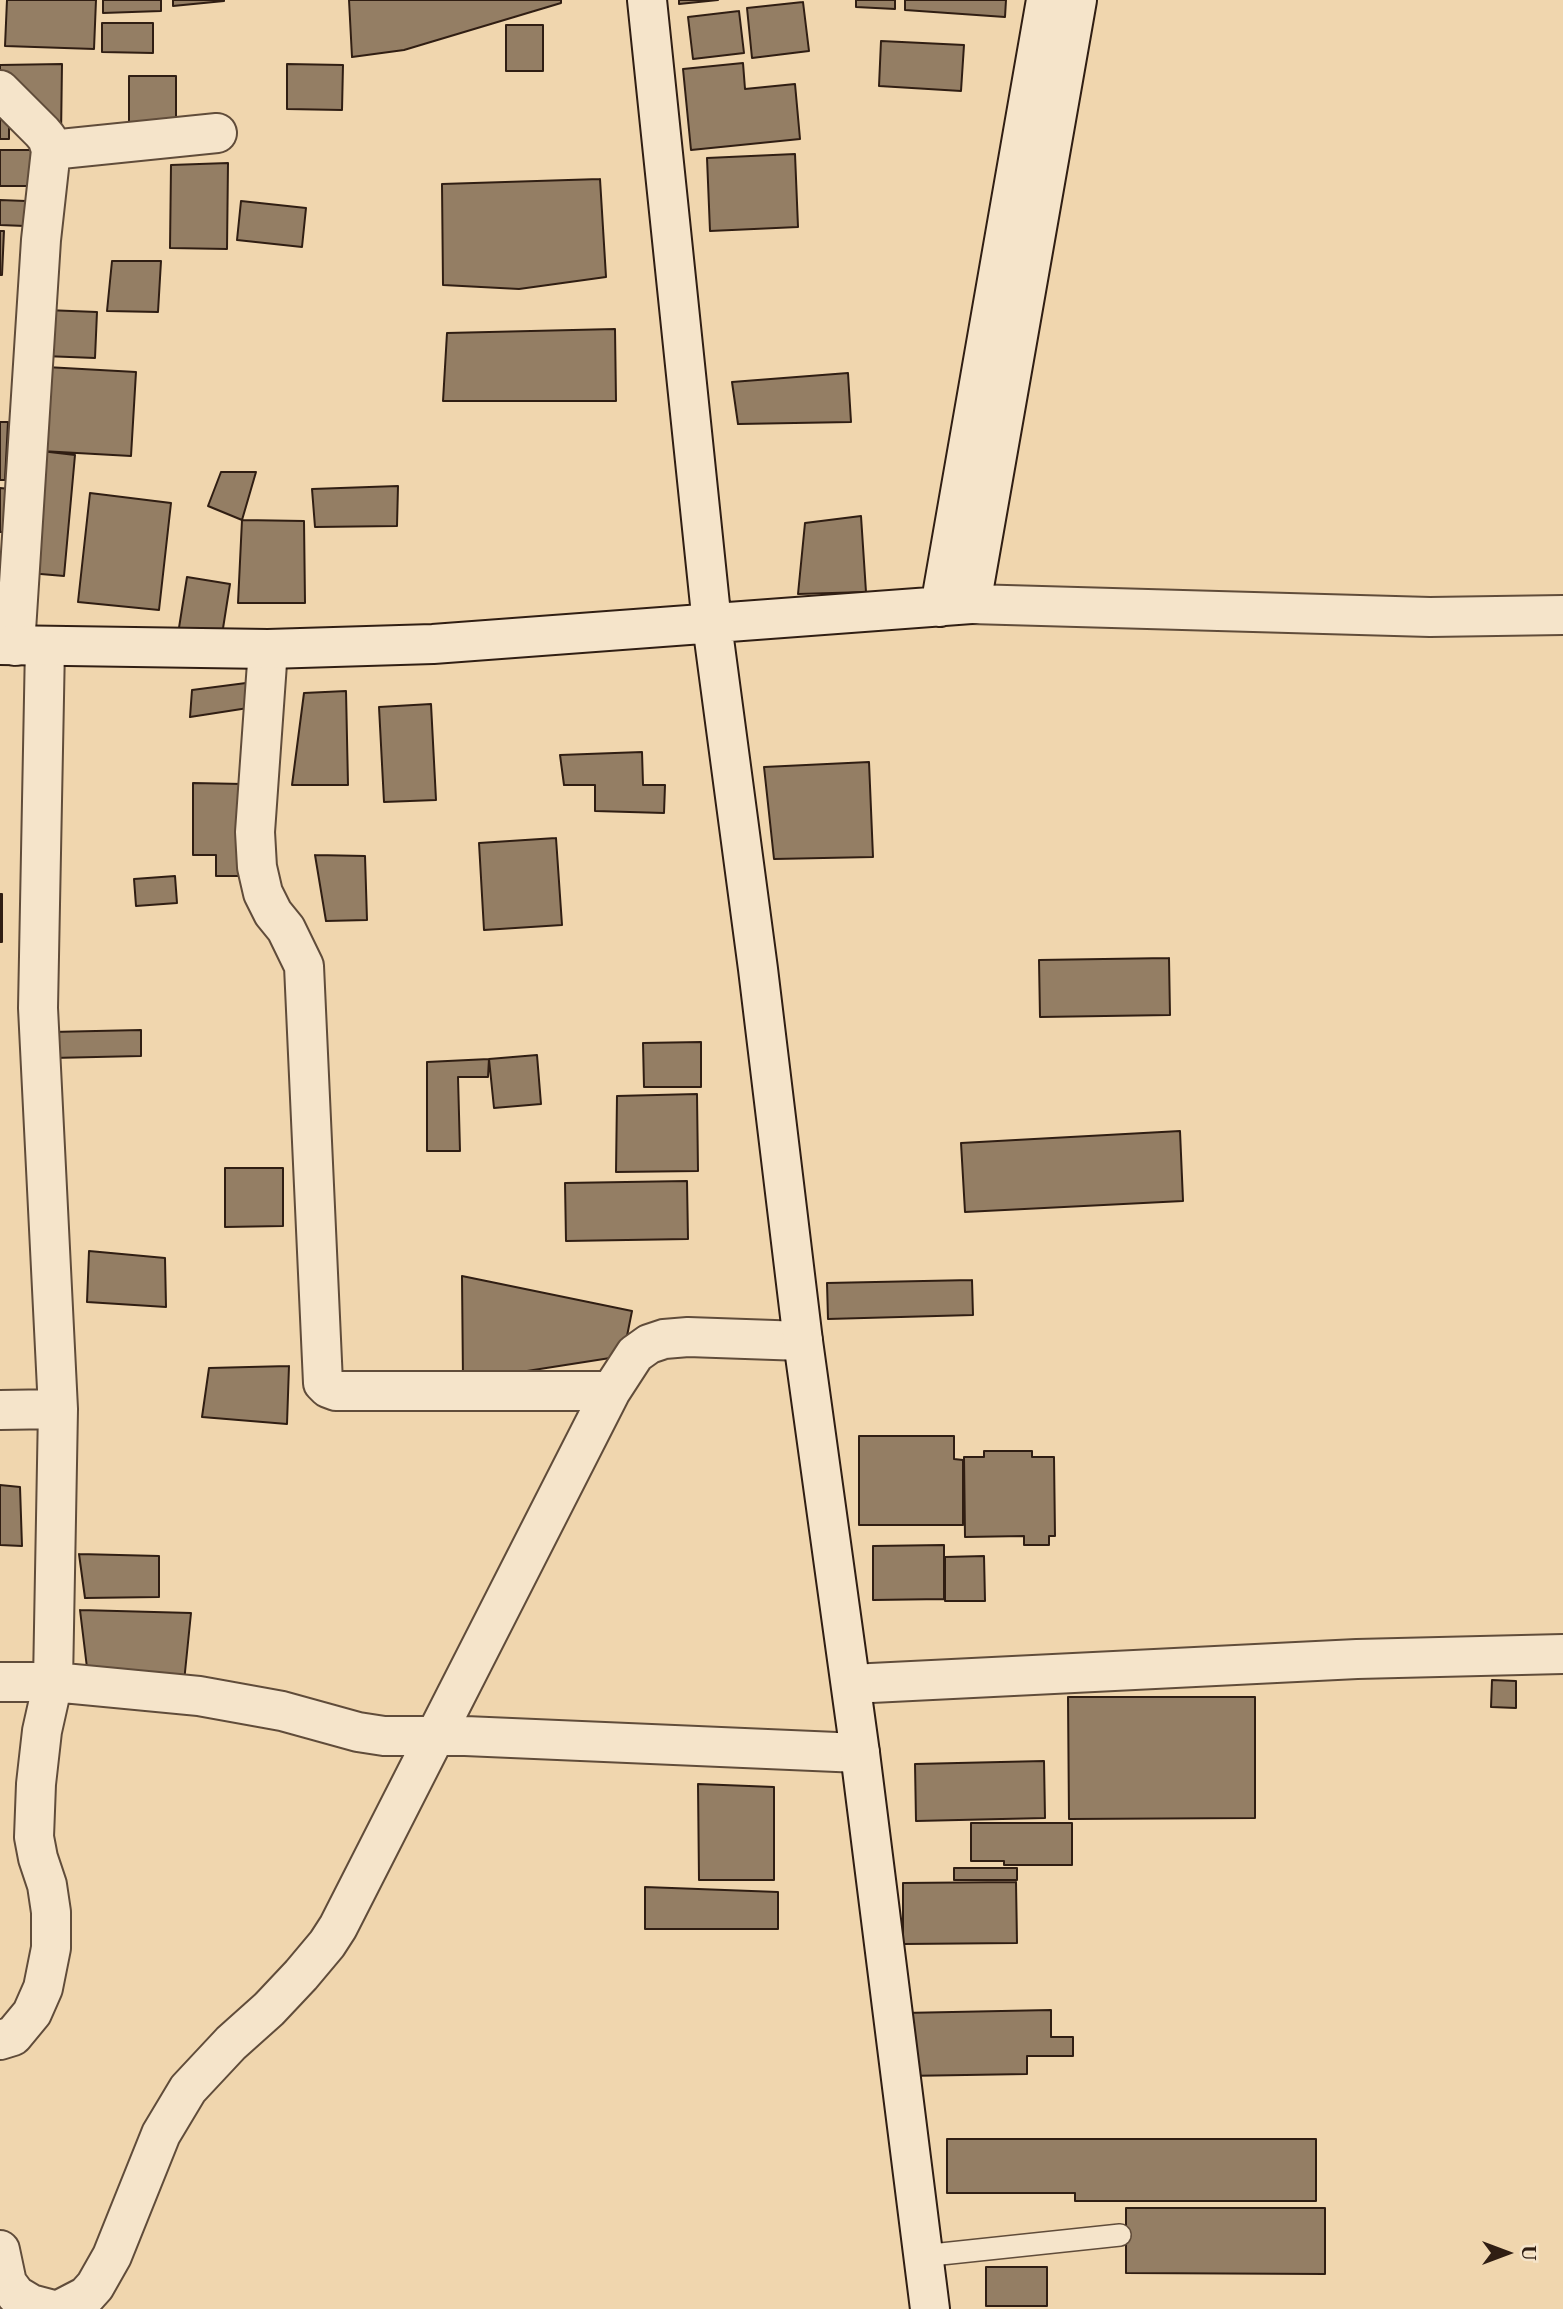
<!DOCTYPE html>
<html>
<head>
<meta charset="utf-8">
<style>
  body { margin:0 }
  #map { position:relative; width:1563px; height:2309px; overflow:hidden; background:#f0d6ae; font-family:"Libre Caslon Text",serif }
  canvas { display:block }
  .north { position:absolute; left:1472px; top:2218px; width:70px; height:70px; -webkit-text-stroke:5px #f5e4ca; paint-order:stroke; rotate:90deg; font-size:19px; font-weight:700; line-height:28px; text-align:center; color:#301e13 }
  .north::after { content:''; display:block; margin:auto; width:24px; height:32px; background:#301e13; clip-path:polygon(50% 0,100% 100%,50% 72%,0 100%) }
</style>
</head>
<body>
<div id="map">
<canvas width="1563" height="2309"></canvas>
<div class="north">U</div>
</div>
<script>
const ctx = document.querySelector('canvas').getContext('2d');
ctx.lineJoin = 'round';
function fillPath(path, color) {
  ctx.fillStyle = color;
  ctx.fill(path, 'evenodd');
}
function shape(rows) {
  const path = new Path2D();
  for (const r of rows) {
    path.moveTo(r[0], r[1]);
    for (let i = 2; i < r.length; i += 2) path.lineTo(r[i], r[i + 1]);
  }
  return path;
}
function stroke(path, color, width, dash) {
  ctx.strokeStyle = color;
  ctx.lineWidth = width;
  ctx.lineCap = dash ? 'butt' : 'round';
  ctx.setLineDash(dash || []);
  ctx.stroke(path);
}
const building = shape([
  [7,0,96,0,94,49,5,46,7,0],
  [103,0,161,0,161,11,103,13,103,0],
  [173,0,224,0,224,1,173,6,173,0],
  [349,0,561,0,561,3,404,50,352,57,349,0],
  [679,0,718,0,679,4,679,0],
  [856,0,895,0,895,9,856,7,856,0],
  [905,0,1006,0,1005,17,905,10,905,0],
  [803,2,809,51,752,58,747,8,803,2],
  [739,11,744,53,693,59,688,17,739,11],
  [102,23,153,23,153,53,102,52,102,23],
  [506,25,543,25,543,71,506,71,506,25],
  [881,41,964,45,961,91,879,86,881,41],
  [743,63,745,89,795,84,800,139,691,150,683,69,743,63],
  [62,64,61,137,0,81,0,65,62,64],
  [287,64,343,65,342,110,287,109,287,64],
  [129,76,176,76,176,129,129,129,129,76],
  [0,103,9,103,9,139,0,139,0,103],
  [0,150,31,150,31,186,0,186,0,150],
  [795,154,798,227,710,231,707,158,795,154],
  [228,163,227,249,170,248,171,165,228,163],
  [600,179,606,277,519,289,443,285,442,184,600,179],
  [0,200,26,201,25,226,0,225,0,200],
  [241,201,306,208,302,247,237,240,241,201],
  [0,231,4,231,2,275,0,275,0,231],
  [112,261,161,261,158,312,107,311,112,261],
  [46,310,97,312,95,358,44,356,46,310],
  [615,329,616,401,443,401,447,333,615,329],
  [46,367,136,372,131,456,41,451,46,367],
  [848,373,851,422,738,424,732,382,848,373],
  [0,422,8,422,5,480,0,480,0,422],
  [41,451,75,455,64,576,29,573,41,451],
  [221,472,256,472,242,520,208,506,221,472],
  [398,486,397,526,315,527,312,489,398,486],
  [0,488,10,489,7,532,0,532,0,488],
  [90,493,171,503,159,610,78,602,90,493],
  [861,516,866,592,798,594,805,523,861,516],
  [242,520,304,521,305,603,238,603,242,520],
  [187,577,230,584,221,641,178,634,187,577],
  [246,683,248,708,190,717,192,690,246,683],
  [346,691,348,785,292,785,304,693,346,691],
  [431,704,436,800,384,802,379,707,431,704],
  [642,752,643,785,665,785,664,813,595,811,595,785,564,785,560,755,642,752],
  [869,762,873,857,774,859,764,767,869,762],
  [193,783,243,784,242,876,216,876,216,855,193,855,193,783],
  [556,838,562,925,484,930,479,843,556,838],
  [315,855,365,856,367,920,326,921,315,855],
  [175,876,177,903,136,906,134,879,175,876],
  [0,894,2,894,2,942,0,942,0,894],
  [1169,958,1170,1015,1040,1017,1039,960,1169,958],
  [141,1030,141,1056,52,1058,51,1032,141,1030],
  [701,1042,701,1087,644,1087,643,1043,701,1042],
  [537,1055,541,1104,494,1108,489,1059,537,1055],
  [489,1059,488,1077,458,1077,460,1151,427,1151,427,1062,489,1059],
  [697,1094,698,1171,616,1172,617,1096,697,1094],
  [1180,1131,1183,1201,965,1212,961,1143,1180,1131],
  [225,1168,283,1168,283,1226,225,1227,225,1168],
  [687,1181,688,1239,566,1241,565,1183,687,1181],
  [89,1251,165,1258,166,1307,87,1302,89,1251],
  [462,1276,632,1311,623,1356,463,1381,462,1276],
  [972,1280,973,1315,828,1319,827,1283,972,1280],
  [289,1366,287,1424,202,1417,209,1368,289,1366],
  [859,1436,954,1436,954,1459,963,1460,963,1525,859,1525,859,1436],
  [984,1451,1032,1451,1032,1457,1054,1457,1055,1536,1049,1536,1049,1545,1024,1545,1024,1536,965,1537,964,1457,984,1457,984,1451],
  [0,1485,20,1487,22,1546,0,1545,0,1485],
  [944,1545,944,1599,873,1600,873,1546,944,1545],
  [79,1554,159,1556,159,1597,85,1598,79,1554],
  [984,1556,985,1601,945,1601,945,1557,984,1556],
  [80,1610,191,1613,184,1682,88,1676,80,1610],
  [1492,1680,1516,1681,1516,1708,1491,1707,1492,1680],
  [1068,1697,1255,1697,1255,1818,1069,1819,1068,1697],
  [1044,1761,1045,1818,916,1821,915,1764,1044,1761],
  [698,1784,774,1787,774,1880,699,1880,698,1784],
  [971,1823,1072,1823,1072,1865,1004,1865,1004,1861,971,1861,971,1823],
  [954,1868,1017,1868,1017,1880,954,1880,954,1868],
  [1016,1882,1017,1943,903,1944,903,1883,1016,1882],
  [645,1887,778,1892,778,1929,645,1929,645,1887],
  [1051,2010,1051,2037,1073,2037,1073,2056,1027,2056,1027,2074,904,2076,903,2013,1051,2010],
  [947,2139,1316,2139,1316,2201,1075,2201,1075,2193,947,2193,947,2139],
  [1126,2208,1325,2208,1325,2274,1126,2273,1126,2208],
  [986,2267,1047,2267,1047,2306,986,2306,986,2267]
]);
const lane = shape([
  [922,2256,1120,2235]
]);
const street = shape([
  [0,90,42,132,47,138,51,150,41,240,15,646],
  [51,150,217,133],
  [971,604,1430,617,1563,615],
  [45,646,38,1008,58,1409,53,1682,199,1696,282,1711,358,1732,384,1736,465,1736,860,1753],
  [268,649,255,832,257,867,263,893,273,913,286,929,304,966,323,1383,328,1388,336,1391,611,1391],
  [0,1410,58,1409],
  [0,1682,53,1682,42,1731,36,1784,34,1837,38,1858,47,1885,51,1912,51,1948,43,1988,32,2013,13,2036,0,2040],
  [851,1684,1357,1659,1563,1654],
  [0,2250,7,2283,16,2295,31,2304,50,2309],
  [61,2309,86,2296,95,2286,112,2256,161,2134,188,2089,231,2043,269,2009,301,1975,327,1944,338,1927,611,1391,635,1354,649,1344,664,1339,688,1337,803,1341]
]);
const secondary = shape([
  [647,0,712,624,758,969,803,1341,860,1753,930,2309],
  [940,607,1046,0],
  [0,645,268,649,433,644,971,604,1077,0]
]);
fillPath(building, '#947e64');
stroke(building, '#301e13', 2);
stroke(lane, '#604c3a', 24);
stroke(street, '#604c3a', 42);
stroke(secondary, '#301e13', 42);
stroke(lane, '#f5e4ca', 21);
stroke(street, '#f5e4ca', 38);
stroke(secondary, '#f5e4ca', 38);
</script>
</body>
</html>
